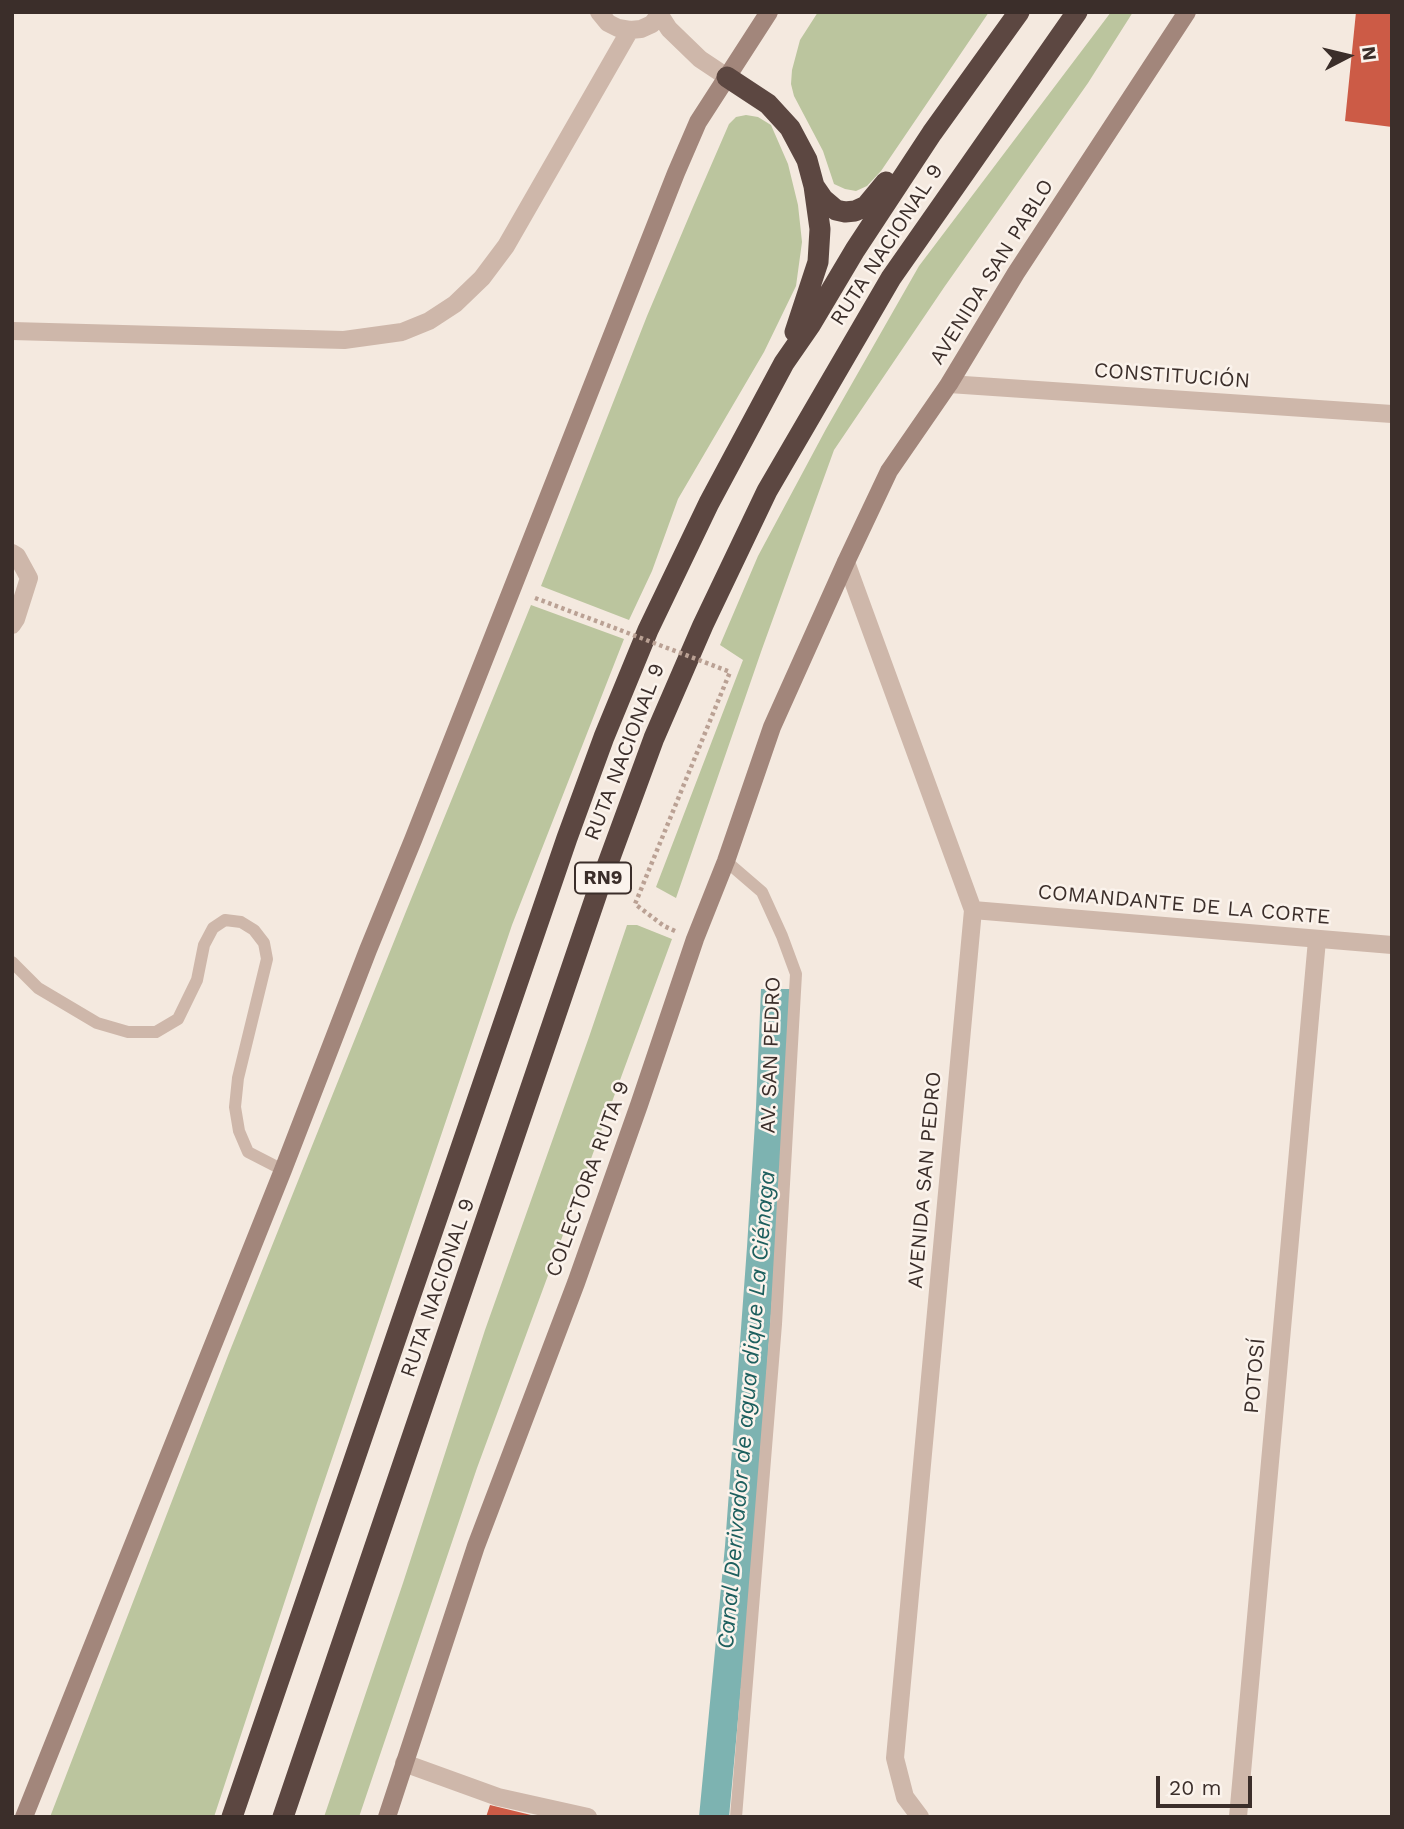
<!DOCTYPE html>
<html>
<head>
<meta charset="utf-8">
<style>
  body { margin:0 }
  #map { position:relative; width:1404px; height:1829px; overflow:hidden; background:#f4e9df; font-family:"Work Sans",sans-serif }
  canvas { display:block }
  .frame { position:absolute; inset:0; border:14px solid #3b2e2a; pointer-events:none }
  .north { position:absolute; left:1313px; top:21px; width:70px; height:70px; -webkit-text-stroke:5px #fbf3ec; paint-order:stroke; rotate:83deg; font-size:19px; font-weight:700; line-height:28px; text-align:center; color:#3b2e2a }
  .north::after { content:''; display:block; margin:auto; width:24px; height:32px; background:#3b2e2a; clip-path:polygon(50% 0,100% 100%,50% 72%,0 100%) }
  .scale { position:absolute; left:1156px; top:1776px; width:96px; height:32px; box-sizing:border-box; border:4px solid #3b2e2a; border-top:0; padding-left:9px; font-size:21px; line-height:24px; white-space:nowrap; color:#3b2e2a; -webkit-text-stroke:5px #fbf3ec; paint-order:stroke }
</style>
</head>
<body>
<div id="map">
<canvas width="1404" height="1829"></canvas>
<div class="frame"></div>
<div class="north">N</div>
<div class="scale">20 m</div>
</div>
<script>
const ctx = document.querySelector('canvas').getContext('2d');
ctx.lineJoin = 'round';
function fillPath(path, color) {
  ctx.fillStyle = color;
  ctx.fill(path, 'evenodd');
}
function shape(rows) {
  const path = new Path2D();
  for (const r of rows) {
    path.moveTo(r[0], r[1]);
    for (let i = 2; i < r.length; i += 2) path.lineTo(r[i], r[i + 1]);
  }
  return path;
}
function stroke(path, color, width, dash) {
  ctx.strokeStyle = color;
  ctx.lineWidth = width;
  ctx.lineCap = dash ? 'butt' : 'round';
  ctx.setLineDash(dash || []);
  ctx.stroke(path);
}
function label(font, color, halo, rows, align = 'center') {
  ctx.font = font + ' "Work Sans",sans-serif';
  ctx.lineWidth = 5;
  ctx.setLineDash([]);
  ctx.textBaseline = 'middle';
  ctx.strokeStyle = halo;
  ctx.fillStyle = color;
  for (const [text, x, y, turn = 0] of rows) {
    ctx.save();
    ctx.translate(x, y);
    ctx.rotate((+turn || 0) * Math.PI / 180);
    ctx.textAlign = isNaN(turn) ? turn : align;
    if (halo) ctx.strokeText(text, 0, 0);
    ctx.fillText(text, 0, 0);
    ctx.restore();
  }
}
const green = shape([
  [818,12,989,12,881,171,867,186,856,191,845,189,834,184,823,151,794,96,791,84,792,70,800,40],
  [1111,12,1133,12,1088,83,945,286,834,450,762,649,676,898,656,887,743,660,720,645,758,556,826,429,919,266],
  [746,115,758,117,771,125,788,164,798,205,802,242,796,286,764,352,678,499,652,571,629,620,541,586,647,316,693,207,729,124,736,117],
  [531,605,624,639,512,925,316,1506,214,1817,50,1817,229,1353,407,909],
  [627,925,637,925,672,939,477,1468,359,1817,324,1817,403,1583,485,1330,589,1037]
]);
const water = shape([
  [761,989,791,989,786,1108,754,1547,729,1817,699,1817,725,1546,747,1247,756,1107]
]);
const building = shape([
  [1356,12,1392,12,1392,127,1345,121],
  [490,1805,535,1816,535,1817,486,1817]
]);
const path = shape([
  [535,598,620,630],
  [675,931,664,926,635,904,730,672]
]);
const lane = shape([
  [726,861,762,892,782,936,796,974,776,1324,736,1817],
  [12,962,38,988,97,1023,128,1032,156,1032,178,1019,197,980,204,945,213,928,225,920,241,922,254,930,264,943,267,959,238,1078,235,1107,239,1131,248,1152,283,1170]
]);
const street = shape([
  [599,12,608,23,618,28,630,30,641,29,652,24,661,12],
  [660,15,669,29,700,59,727,77],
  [12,331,344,340,402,332,429,321,455,304,482,278,506,246,630,30],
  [949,384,1392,414],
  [12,553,17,556,29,578,16,619,12,625],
  [846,562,973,910,895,1758,905,1797,920,1817],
  [973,910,1392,945],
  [404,1763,498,1797,588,1817],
  [1238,1817,1317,940]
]);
const secondary = shape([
  [24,1817,283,1170,368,950,413,840,676,173,698,122,769,12],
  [387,1817,476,1546,576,1283,639,1105,695,939,726,861,772,727,846,562,889,471,949,384,1016,273,1187,12]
]);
const highway = shape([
  [727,77,768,104,790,128,807,160,814,186,820,229,818,262,795,332],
  [814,186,823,199,836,210,845,212,855,211,866,206,886,182],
  [232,1817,567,838,604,737,648,630,709,503,784,363,811,324,855,250,932,133,1019,12],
  [283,1817,597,893,654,738,703,625,767,491,891,278,1077,12]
]);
const pathBridge = shape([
  [620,630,730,672]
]);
const shields = [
  [603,878,56]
];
const shieldNames = [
  ["RN9",603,878]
];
const streetNames = [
  ["RUTA NACIONAL 9",887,245,-57],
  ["AVENIDA SAN PABLO",992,272,-58],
  ["CONSTITUCIÓN",1172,376,4],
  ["RUTA NACIONAL 9",625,752,-69],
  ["COMANDANTE DE LA CORTE",1184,905,5],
  ["AV. SAN PEDRO",771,1055,-88],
  ["COLECTORA RUTA 9",588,1179,-70],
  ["AVENIDA SAN PEDRO",925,1180,-85],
  ["RUTA NACIONAL 9",438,1288,-71],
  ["POTOSÍ",1255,1376,-85]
];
const waterNames = [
  ["Canal Derivador de agua dique La Ciénaga",747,1410,-85]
];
fillPath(green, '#bbc59e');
fillPath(water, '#7db3b1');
fillPath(building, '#cc5b46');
stroke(path, '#baa194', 4.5, [3.5, 3.5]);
stroke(lane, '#ceb7aa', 12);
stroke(street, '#ceb7aa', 18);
stroke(secondary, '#a2867b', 18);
stroke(highway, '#5c4741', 21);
stroke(pathBridge, '#baa194', 4.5, [3.5, 3.5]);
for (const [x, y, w] of shields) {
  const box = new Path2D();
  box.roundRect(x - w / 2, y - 15.5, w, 31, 5);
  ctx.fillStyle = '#fbf3ec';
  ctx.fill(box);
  stroke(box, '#3b2e2a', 2);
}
label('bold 19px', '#3b2e2a', null, shieldNames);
label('21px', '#3b2e2a', '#fbf3ec', streetNames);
label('italic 23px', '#1d5f5e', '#fbf3ec', waterNames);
</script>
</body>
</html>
